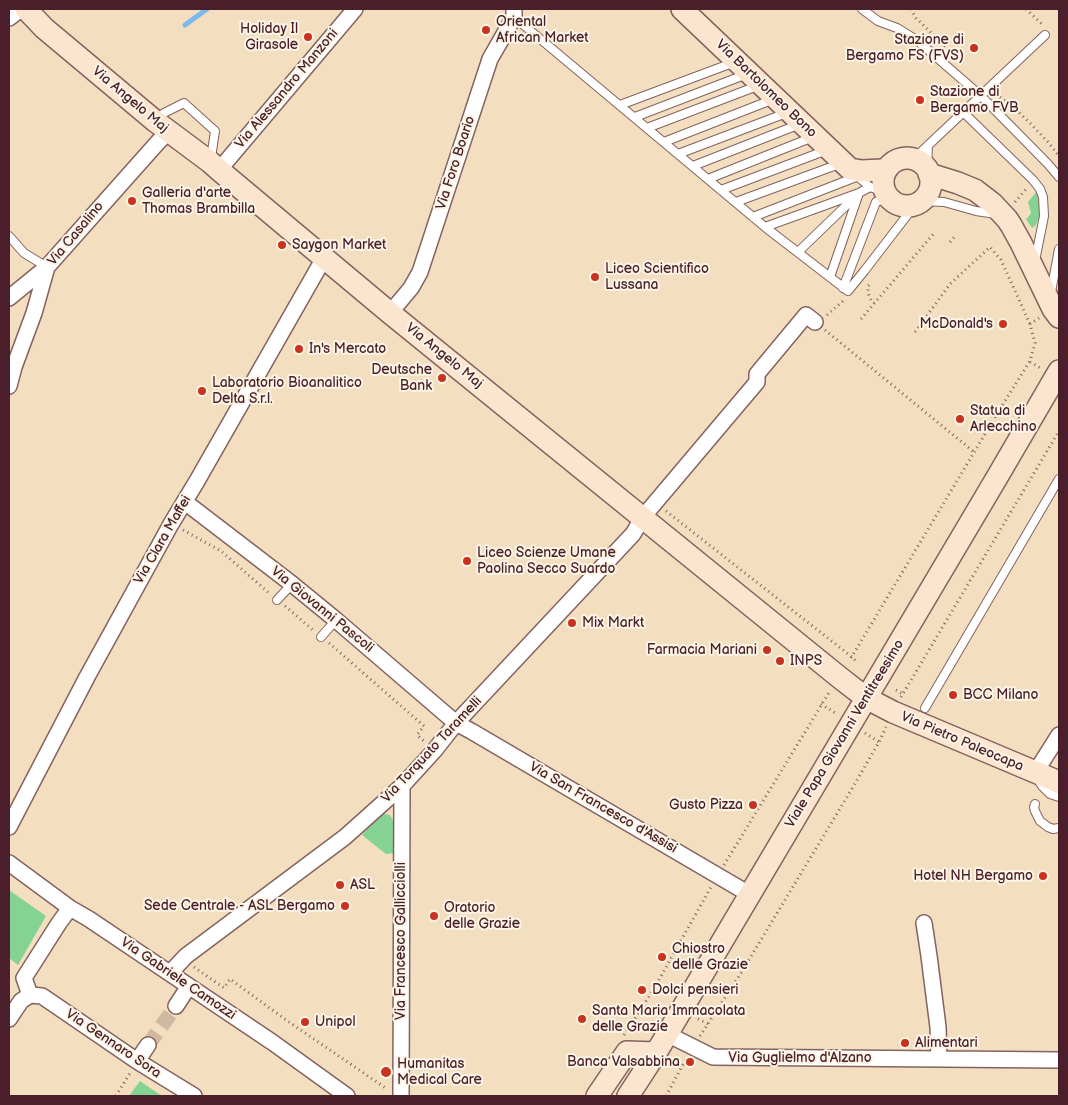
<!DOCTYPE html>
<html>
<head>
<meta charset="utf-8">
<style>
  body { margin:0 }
  #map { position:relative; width:1068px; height:1105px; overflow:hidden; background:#f3dec0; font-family:"Balsamiq Sans",sans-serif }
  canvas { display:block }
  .frame { position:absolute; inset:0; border:10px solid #4a1f2b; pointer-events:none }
</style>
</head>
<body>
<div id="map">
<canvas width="1068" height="1105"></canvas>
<div class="frame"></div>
</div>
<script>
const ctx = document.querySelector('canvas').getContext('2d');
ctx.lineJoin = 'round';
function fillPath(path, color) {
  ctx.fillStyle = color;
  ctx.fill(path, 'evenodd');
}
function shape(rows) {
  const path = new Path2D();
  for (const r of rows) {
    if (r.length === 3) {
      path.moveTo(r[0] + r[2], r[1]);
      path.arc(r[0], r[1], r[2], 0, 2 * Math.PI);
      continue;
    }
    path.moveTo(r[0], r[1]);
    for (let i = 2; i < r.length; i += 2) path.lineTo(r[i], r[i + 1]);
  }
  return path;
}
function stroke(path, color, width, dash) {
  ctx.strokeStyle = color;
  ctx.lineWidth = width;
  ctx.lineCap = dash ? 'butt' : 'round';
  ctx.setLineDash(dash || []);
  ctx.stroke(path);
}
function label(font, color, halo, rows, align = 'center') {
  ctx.font = font + ' "Balsamiq Sans",sans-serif';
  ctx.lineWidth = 4;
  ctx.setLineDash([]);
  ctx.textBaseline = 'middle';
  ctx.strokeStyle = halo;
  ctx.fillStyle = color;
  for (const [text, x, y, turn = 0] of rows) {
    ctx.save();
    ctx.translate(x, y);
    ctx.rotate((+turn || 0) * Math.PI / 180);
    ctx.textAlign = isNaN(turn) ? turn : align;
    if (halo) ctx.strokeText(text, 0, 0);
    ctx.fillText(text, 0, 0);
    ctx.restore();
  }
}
const green = shape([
  [1037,191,1040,198,1040,214,1036,225,1032,228,1026,219,1029,216,1031,213,1028,202],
  [385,814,390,815,396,826,396,853,386,854,362,835,380,815],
  [9,890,46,916,18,965,9,958],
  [140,1081,162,1096,129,1096]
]);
const stream = shape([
  [185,25,207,9]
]);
const streetTunnel = shape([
  [148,1045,176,1006]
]);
const path = shape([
  [911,9,916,18,951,52],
  [1026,9,1043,25],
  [1000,97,1011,105,1030,123,1048,142,1059,156],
  [1015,202,1026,189],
  [950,242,956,235],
  [869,285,868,286,868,293,871,300,874,303],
  [827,315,843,301],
  [861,319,935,232],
  [825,330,974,452],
  [915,332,950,284,990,247,1001,260,1030,324],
  [1030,362,1042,369],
  [666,511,852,657,858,663],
  [183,530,221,551,269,593],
  [285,606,313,630],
  [329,643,424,726,417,735,425,742],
  [851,658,1003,404,1030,361,1035,343,1030,324,1039,318],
  [896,690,903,694],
  [901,697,1059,431],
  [821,704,837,714],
  [865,733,879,742],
  [724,865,830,691],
  [194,967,224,988,230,979,286,1020,387,1089],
  [652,992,657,995],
  [698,1019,708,1024],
  [624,1035,652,992,711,887],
  [700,1036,741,973,850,792,879,742,886,727],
  [116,1096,130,1073],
  [666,1096,686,1059]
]);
const lane = shape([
  [862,9,878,21,897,28,918,41,981,96,1048,164,1059,177],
  [514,17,765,227,848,291,865,270,915,205],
  [620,105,735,62],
  [963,112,1033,180,1040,189,1043,197,1044,216,1035,261],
  [635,117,747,74],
  [157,120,164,113,184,103,215,131,211,158],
  [647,128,760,85],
  [664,142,774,99],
  [678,154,789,112],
  [908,158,915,156,921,152,1045,35],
  [693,166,800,124],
  [927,169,928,145],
  [857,176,870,187,887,193],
  [708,179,813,137],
  [721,190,827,150],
  [921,201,944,202,976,211,996,214],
  [736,202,842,163],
  [753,217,856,177],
  [765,227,859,193,870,187],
  [9,236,24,253,47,267],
  [798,252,856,196],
  [830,277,859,193],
  [843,288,876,202,889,197],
  [1051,292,1059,249],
  [277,600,292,584],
  [321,637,336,620],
  [925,708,1059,479],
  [1038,779,1042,786,1050,794,1059,797],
  [1035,804,1034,807,1035,811,1040,821,1048,827,1053,829,1059,828]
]);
const street = shape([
  [9,18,21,9],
  [219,170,355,9],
  [9,298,47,267],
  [390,313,411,288,420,272,490,59,514,17,514,9],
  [9,386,14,367,34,313,47,267,159,141,169,132],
  [185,502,292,584,336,620,456,723,471,731,749,894],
  [1035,773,1059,735],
  [9,827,87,677,171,524,197,481,324,258],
  [9,863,70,908,89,919,272,1042,347,1096],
  [924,923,929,956,938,1027,939,1059],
  [170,973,186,956,345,837,402,786,434,751,456,723,633,534,643,517,757,382,757,374,806,315,815,322],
  [30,995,42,996,137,1061,194,1096],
  [176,1006,189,986],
  [9,1019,21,1001,30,995,24,978,59,923,70,908],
  [667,1034,713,1057,1059,1060],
  [137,1061,148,1045],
  [401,1096,402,786]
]);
const secondary = shape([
  [26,9,44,28,155,121,210,162,219,170,390,313,839,677,866,698,893,712,1059,782],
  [682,9,850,169,862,171,881,170,888,168],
  [907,182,24],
  [929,174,958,183,975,190,992,203,1007,219,1011,225,1021,243,1053,309,1059,317],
  [597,1096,627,1052,656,1053],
  [628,1096,656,1053,999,474,1059,371]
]);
const markers = [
  [486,30,5,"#c8321e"],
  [308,37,5,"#c8321e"],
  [974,48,5,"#c8321e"],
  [920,100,5,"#c8321e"],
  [132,201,5,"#c8321e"],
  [282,245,5,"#c8321e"],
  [595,277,5,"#c8321e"],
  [1003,324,5,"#c8321e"],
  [299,349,5,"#c8321e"],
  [442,378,5,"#c8321e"],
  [202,391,5,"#c8321e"],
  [960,419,5,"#c8321e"],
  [467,561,5,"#c8321e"],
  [572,623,5,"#c8321e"],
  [767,650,5,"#c8321e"],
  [780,661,5,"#c8321e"],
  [953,695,5,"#c8321e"],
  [753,805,5,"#c8321e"],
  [1043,876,5,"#c8321e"],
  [340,885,5,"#c8321e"],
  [345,906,5,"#c8321e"],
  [434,916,5,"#c8321e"],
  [662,957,5,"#c8321e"],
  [642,990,5,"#c8321e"],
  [582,1019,5,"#c8321e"],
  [305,1022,5,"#c8321e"],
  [905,1043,5,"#c8321e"],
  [690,1062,5,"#c8321e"],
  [386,1072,6,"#c8321e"]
];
const poiNames = [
  ["Oriental",496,22],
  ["African Market",496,38],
  ["Holiday Il",298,29,"right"],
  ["Girasole",298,45,"right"],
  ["Stazione di",964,40,"right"],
  ["Bergamo FS (FVS)",964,56,"right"],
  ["Stazione di",930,92],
  ["Bergamo FVB",930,108],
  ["Galleria d'arte",142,193],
  ["Thomas Brambilla",142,209],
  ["Saygon Market",292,245],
  ["Liceo Scientifico",605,269],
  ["Lussana",605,285],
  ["McDonald's",993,324,"right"],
  ["In's Mercato",309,349],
  ["Deutsche",432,370,"right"],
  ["Bank",432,386,"right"],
  ["Laboratorio Bioanalitico",212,383],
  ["Delta S.r.l.",212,399],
  ["Statua di",970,411],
  ["Arlecchino",970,427],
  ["Liceo Scienze Umane",477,553],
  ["Paolina Secco Suardo",477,569],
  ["Mix Markt",582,623],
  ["Farmacia Mariani",757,650,"right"],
  ["INPS",790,661],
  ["BCC Milano",963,695],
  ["Gusto Pizza",743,805,"right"],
  ["Hotel NH Bergamo",1033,876,"right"],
  ["ASL",350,885],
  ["Sede Centrale - ASL Bergamo",335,906,"right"],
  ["Oratorio",444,908],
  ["delle Grazie",444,924],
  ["Chiostro",672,949],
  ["delle Grazie",672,965],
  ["Dolci pensieri",652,990],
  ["Santa Maria Immacolata",592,1011],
  ["delle Grazie",592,1027],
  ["Unipol",315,1022],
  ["Alimentari",915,1043],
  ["Banca Valsabbina",680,1062,"right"],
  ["Humanitas",397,1064],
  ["Medical Care",397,1080]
];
const streetNames = [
  ["Via Alessandro Manzoni",287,89,-50],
  ["Via Bartolomeo Bono",766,89,44],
  ["Via Angelo Maj",130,100,40],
  ["Via Foro Boario",456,163,-72],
  ["Via Casalino",76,234,-50],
  ["Via Angelo Maj",444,356,39],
  ["Via Clara Maffei",163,540,-60],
  ["Via Giovanni Pascoli",322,610,39],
  ["Viale Papa Giovanni Ventitreesimo",845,734,-59],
  ["Via Pietro Paleocapa",962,742,23],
  ["Via Torquato Taramelli",432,750,-47],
  ["Via San Francesco d'Assisi",603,808,30],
  ["Via Francesco Gallicciolli",401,941,-90],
  ["Via Gabriele Camozzi",178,979,34],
  ["Via Gennaro Sora",113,1044,34],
  ["Via Guglielmo d'Alzano",800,1058]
];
fillPath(green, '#84d393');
stroke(stream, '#79b9ed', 5);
stroke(streetTunnel, '#d1b8a2', 15, [15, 8]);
stroke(lane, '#85625f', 10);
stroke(street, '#85625f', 18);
stroke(secondary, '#85625f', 24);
stroke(path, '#85625f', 3, [1, 4]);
stroke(lane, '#fff', 8);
stroke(street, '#fff', 15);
stroke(secondary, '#fce5cf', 21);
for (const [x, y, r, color] of markers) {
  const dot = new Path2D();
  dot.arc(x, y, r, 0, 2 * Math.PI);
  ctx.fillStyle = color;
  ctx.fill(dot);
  stroke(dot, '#fcf5e5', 2);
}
label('14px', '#4a1f2b', '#fcf5e5', poiNames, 'left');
label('14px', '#4a1f2b', '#fcf5e5', streetNames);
</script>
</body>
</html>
